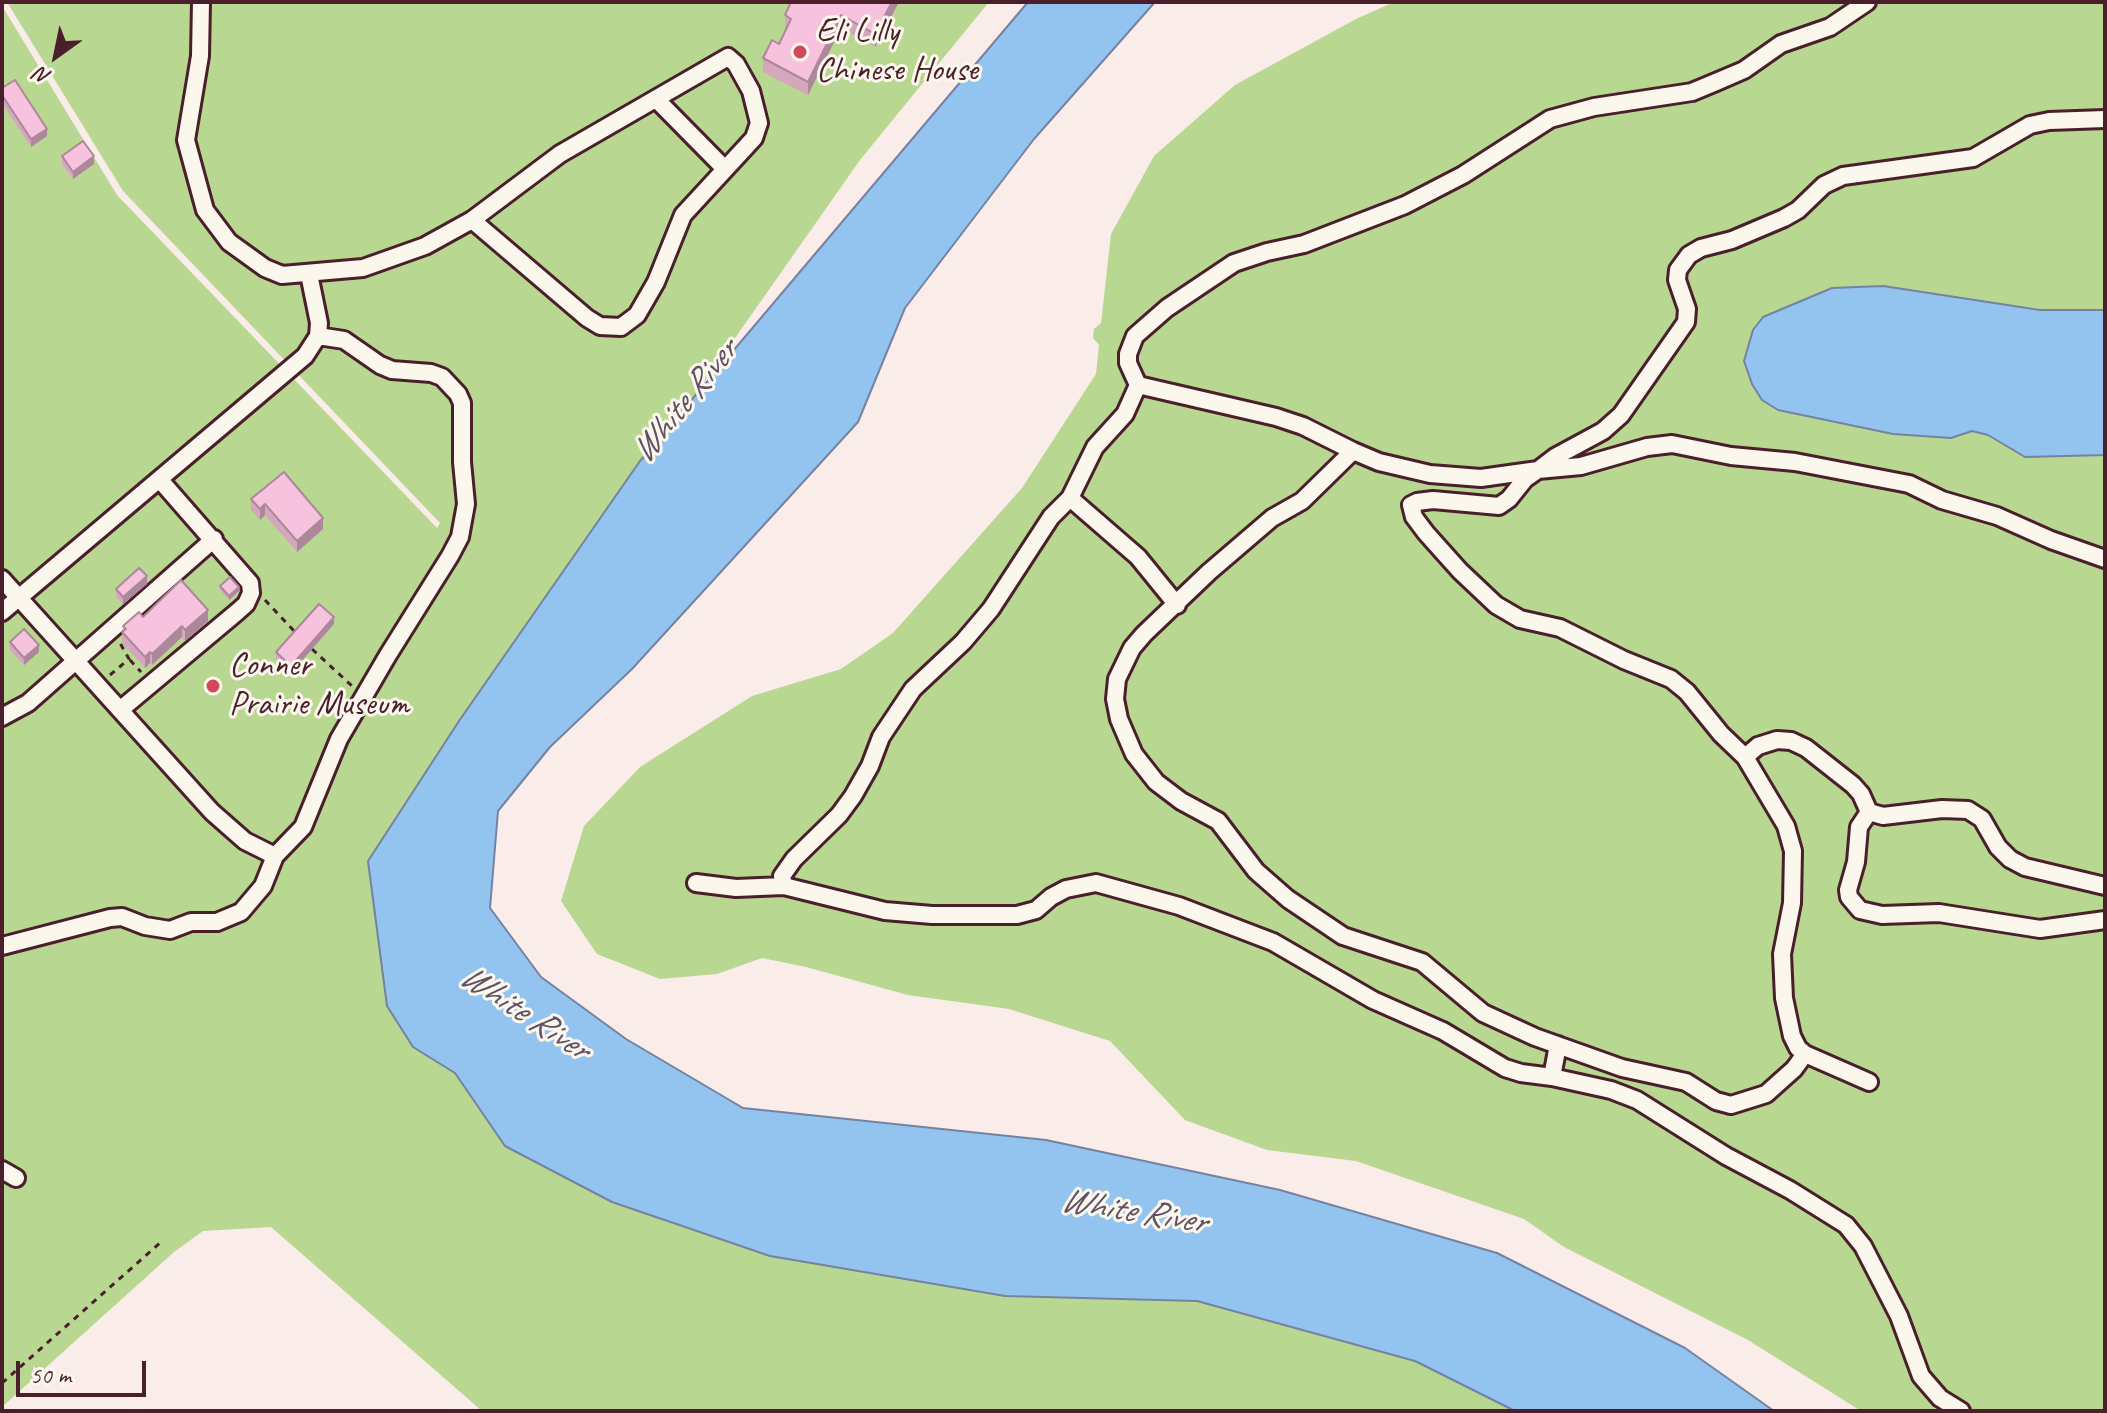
<!DOCTYPE html>
<html>
<head>
<meta charset="utf-8">
<style>
  body { margin:0 }
  #map { position:relative; width:2107px; height:1413px; overflow:hidden; background:#faece9; font-family:Caveat,sans-serif }
  canvas { display:block }
  .frame { position:absolute; inset:0; border:4px solid #4a1f2b; pointer-events:none }
  .north { position:absolute; left:16px; top:16px; width:80px; height:80px; -webkit-text-stroke:6px #fbf7ec; paint-order:stroke; rotate:213deg; font-size:22px; font-weight:700; line-height:32px; text-align:center; color:#4a1f2b }
  .north::after { content:''; display:block; margin:auto; width:28px; height:36px; background:#4a1f2b; clip-path:polygon(50% 0,100% 100%,50% 72%,0 100%) }
  .scale { position:absolute; left:16px; top:1361px; width:130px; height:36px; box-sizing:border-box; border:4px solid #4a1f2b; border-top:0; padding-left:10px; font-size:24px; line-height:28px; white-space:nowrap; color:#4a1f2b; -webkit-text-stroke:6px #fbf7ec; paint-order:stroke }
</style>
</head>
<body>
<div id="map">
<canvas width="2107" height="1413"></canvas>
<div class="frame"></div>
<div class="north">N</div>
<div class="scale">50 m</div>
</div>
<script>
const ctx = document.querySelector('canvas').getContext('2d');
ctx.lineJoin = 'round';
function fillPath(path, color) {
  ctx.fillStyle = color;
  ctx.fill(path, 'evenodd');
}
function shape(rows) {
  const path = new Path2D();
  for (const r of rows) {
    path.moveTo(r[0], r[1]);
    for (let i = 2; i < r.length; i += 2) path.lineTo(r[i], r[i + 1]);
  }
  return path;
}
function stroke(path, color, width, dash) {
  ctx.strokeStyle = color;
  ctx.lineWidth = width;
  ctx.lineCap = dash ? 'butt' : 'round';
  ctx.setLineDash(dash || []);
  ctx.stroke(path);
}
function label(font, color, halo, rows, align = 'center') {
  ctx.font = font + ' Caveat,sans-serif';
  ctx.lineWidth = 6;
  ctx.setLineDash([]);
  ctx.textBaseline = 'middle';
  ctx.strokeStyle = halo;
  ctx.fillStyle = color;
  for (const [text, x, y, turn = 0] of rows) {
    ctx.save();
    ctx.translate(x, y);
    ctx.rotate((+turn || 0) * Math.PI / 180);
    ctx.textAlign = isNaN(turn) ? turn : align;
    if (halo) ctx.strokeText(text, 0, 0);
    ctx.fillText(text, 0, 0);
    ctx.restore();
  }
}
const green = shape([
  [7,2,989,2,860,160,368,861,413,1047,455,1073,505,1146,612,1202,770,1256,974,1291,1197,1301,1415,1361,1515,1411,482,1411,271,1227,203,1231,174,1252,2,1407,2,6,117,195,437,528,440,523,123,191],
  [1394,2,2105,2,2105,1411,1861,1411,1748,1340,1564,1247,1524,1219,1356,1161,1267,1150,1185,1120,1110,1041,1009,1009,908,995,806,967,762,958,717,974,660,979,597,954,561,901,584,826,640,767,752,696,841,669,893,633,1022,488,1096,374,1099,345,1093,338,1094,329,1101,323,1111,234,1154,156,1235,85,1356,19]
]);
const water = shape([
  [1028,2,1155,2,1034,139,905,308,858,422,632,669,550,747,498,811,490,908,541,977,626,1039,743,1108,1046,1140,1280,1190,1497,1253,1685,1348,1774,1411,1515,1411,1415,1361,1197,1301,1005,1296,770,1256,612,1202,505,1146,455,1073,413,1047,387,1006,368,861,459,721,640,461,1028,2],
  [1883,286,2040,310,2105,310,2105,455,2025,457,1988,435,1972,431,1951,438,1893,434,1778,410,1762,400,1752,384,1744,361,1753,330,1763,317,1832,288,1883,286]
]);
const path = shape([
  [265,600,295,632],
  [312,649,352,686],
  [130,660,141,672],
  [110,675,129,659,120,643],
  [2,1383,161,1242]
]);
const minor = shape([
  [201,2,200,56,186,140,205,210,229,242,265,268,282,275,363,268,425,246,472,220,560,154,728,57,736,64,751,91,759,123,754,138,683,215,656,282,637,315,621,327,600,326,587,318,472,220],
  [656,99,725,169],
  [1138,385,1276,417,1303,426,1353,451],
  [1070,498,1095,447,1125,414,1138,385,1128,363,1128,354,1135,336,1167,308,1234,263,1267,252,1304,244,1405,205,1463,175,1550,119,1594,107,1692,92,1716,82,1744,70,1781,44,1830,27,1867,2],
  [2,579,212,812,245,841,275,856],
  [2,612,305,356,318,336,319,323,309,274],
  [120,710,237,612,246,604,251,593,250,583,160,480],
  [2,717,28,703,214,539],
  [1745,757,1786,826,1793,851,1792,903,1782,954,1784,998,1792,1036,1798,1048,1805,1054,1869,1082],
  [1869,812,1861,794,1853,785,1806,748,1791,741,1777,740,1758,746,1745,757,1721,734,1687,692,1671,679,1624,660,1560,628,1520,619,1496,605,1460,571,1426,533,1414,517,1411,505,1417,502,1433,500,1499,506,1509,499,1525,479,1538,470,1581,466,1647,447,1672,444,1731,456,1795,462,1909,484,1942,500,1997,516,2051,540,2105,559],
  [1869,812,1859,827,1856,862,1848,890,1849,897,1860,910,1882,915,1939,913,2040,929,2105,920],
  [1869,812,1883,816,1942,809,1968,810,1982,819,1998,847,2010,859,2025,867,2105,886],
  [696,883,736,888,784,886,885,911,932,915,1017,915,1036,910,1051,897,1066,889,1096,883,1179,906,1273,942,1373,1000,1443,1031,1505,1068,1521,1073,1552,1077],
  [784,886,782,876,794,859,839,815,853,796,870,766,881,737,913,689,963,642,991,609,1051,517,1070,498,1138,557,1177,605],
  [2,946,110,918,122,917,145,926,170,930,191,922,217,922,241,912,263,886,275,856,303,827,339,739,388,655,450,556,460,537,466,504,462,462,462,403,458,394,442,377,431,373,392,370,380,365,344,340,318,336],
  [1558,1045,1552,1077,1611,1090,1637,1100,1726,1156,1790,1190,1846,1225,1863,1246,1899,1316,1921,1376,1940,1398,1961,1411],
  [1805,1054,1794,1069,1766,1094,1731,1105,1716,1101,1686,1082,1622,1068,1535,1037,1483,1013,1422,962,1343,936,1288,899,1256,871,1218,821,1181,801,1156,782,1134,754,1119,719,1115,699,1117,679,1132,648,1144,634,1209,572,1272,518,1302,501,1353,451,1379,462,1430,474,1481,478,1538,470,1555,457,1603,431,1621,415,1686,322,1687,309,1677,280,1678,270,1689,255,1701,248,1732,240,1784,218,1798,210,1824,185,1843,176,1973,158,2030,125,2049,121,2105,119],
  [2,1170,16,1178]
]);
const wall = shape([
  [802,2,899,2,875,47,841,28,808,95,763,72,763,58,779,44,786,29,785,28,785,15],
  [2,88,47,136,31,147,2,103],
  [62,156,94,164,73,179,62,164],
  [251,499,323,529,297,552,265,515,260,520,251,510],
  [147,584,123,604,116,597,116,589],
  [220,586,239,591,229,600,220,590],
  [143,617,208,621,185,641,182,637,152,665,150,663,145,668,122,643,123,626],
  [334,624,291,673,276,660,276,652],
  [10,642,39,652,24,665,10,650]
]);
const shadedWall = shape([
  [892,2,899,2,875,47,875,34],
  [841,15,841,28,808,95,808,82],
  [47,129,47,136,31,147,31,139],
  [94,156,94,164,73,179,73,172],
  [265,504,265,515,260,520,260,509],
  [323,518,323,529,297,552,297,541],
  [147,576,147,584,123,604,123,597],
  [239,587,239,591,229,600,229,596],
  [208,610,208,621,185,641,185,630],
  [334,617,334,624,291,673,291,666],
  [182,626,182,637,152,665,152,654],
  [39,645,39,652,24,665,24,658],
  [150,652,150,663,145,668,145,657]
]);
const building = shape([
  [791,2,802,3,892,2,875,34,841,15,808,82,763,58,772,40,779,44,791,19,785,15,791,2],
  [15,80,47,129,31,139,2,95,2,88,15,80],
  [83,141,94,156,73,172,62,156,83,141],
  [284,472,323,518,297,541,265,504,260,509,251,499,284,472],
  [139,568,147,576,123,597,116,589,139,568],
  [230,577,239,587,229,596,220,586,230,577],
  [181,580,208,610,185,630,182,626,152,654,150,652,145,657,122,632,126,629,123,626,139,612,143,617,181,580],
  [319,604,334,617,291,666,276,652,319,604],
  [24,629,39,645,24,658,10,642,24,629]
]);
const markers = [
  [800,52,8,"#d1495b"],
  [213,686,8,"#d1495b"]
];
const poiNames = [
  ["Eli Lilly",816,32],
  ["Chinese House",816,71],
  ["Conner",229,666],
  ["Prairie Museum",229,705]
];
const waterNames = [
  ["White River",685,402,-51],
  ["White River",524,1013,33],
  ["White River",1133,1212,9]
];
fillPath(green, '#b8d790');
fillPath(water, '#93c4ef');
stroke(water, '#7682a1', 2);
stroke(minor, '#4a1f2b', 22);
stroke(path, '#4a1f2b', 3, [6, 6]);
stroke(minor, '#fbf7ec', 16);
fillPath(wall, '#d4a7be');
fillPath(shadedWall, '#ad889b');
fillPath(building, '#f7c2dd');
stroke(building, '#ad889b', 2);
for (const [x, y, r, color] of markers) {
  const dot = new Path2D();
  dot.arc(x, y, r, 0, 2 * Math.PI);
  ctx.fillStyle = color;
  ctx.fill(dot);
  stroke(dot, '#fbf7ec', 3);
}
label('34px', '#4a1f2b', '#fbf7ec', poiNames, 'left');
label('italic 36px', '#605166', '#fbf7ec', waterNames);
</script>
</body>
</html>
